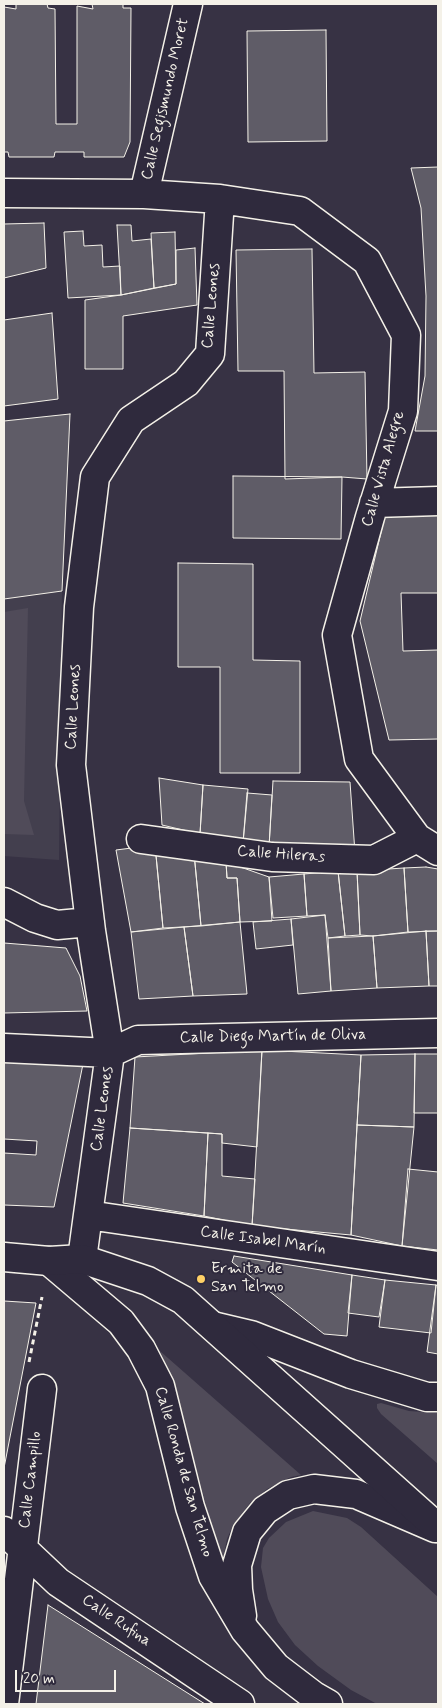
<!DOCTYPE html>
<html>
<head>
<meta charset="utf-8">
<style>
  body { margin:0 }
  #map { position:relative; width:442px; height:1708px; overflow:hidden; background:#373244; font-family:Mynerve,sans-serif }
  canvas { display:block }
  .frame { position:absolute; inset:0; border:5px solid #f4f1e8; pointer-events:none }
  .scale { position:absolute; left:15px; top:1670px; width:101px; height:22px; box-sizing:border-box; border:2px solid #f4f1e8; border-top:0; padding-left:6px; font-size:15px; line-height:18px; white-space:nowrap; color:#f4f1e8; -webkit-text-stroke:4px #2f2a3d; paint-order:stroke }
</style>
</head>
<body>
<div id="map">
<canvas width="442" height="1708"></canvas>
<div class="frame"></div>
<div class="scale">20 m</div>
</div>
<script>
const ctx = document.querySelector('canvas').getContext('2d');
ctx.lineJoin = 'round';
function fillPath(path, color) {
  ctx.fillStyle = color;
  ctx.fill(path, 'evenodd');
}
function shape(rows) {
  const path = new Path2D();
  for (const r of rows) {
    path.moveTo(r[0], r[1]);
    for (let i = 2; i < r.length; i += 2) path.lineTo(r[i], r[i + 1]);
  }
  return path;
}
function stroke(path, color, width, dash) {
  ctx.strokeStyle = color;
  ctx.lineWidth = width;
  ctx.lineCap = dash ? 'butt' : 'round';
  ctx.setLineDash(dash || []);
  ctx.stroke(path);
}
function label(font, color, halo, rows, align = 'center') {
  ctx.font = font + ' Mynerve,sans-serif';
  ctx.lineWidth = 4;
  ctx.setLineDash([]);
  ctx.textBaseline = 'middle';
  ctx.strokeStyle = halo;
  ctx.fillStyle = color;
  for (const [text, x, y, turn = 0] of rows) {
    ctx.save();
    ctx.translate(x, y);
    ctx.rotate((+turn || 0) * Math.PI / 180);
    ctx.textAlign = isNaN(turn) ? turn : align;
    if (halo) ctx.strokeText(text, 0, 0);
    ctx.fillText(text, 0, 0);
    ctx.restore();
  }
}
const built = shape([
  [62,591,59,860,4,856,4,599]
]);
const green = shape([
  [28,608,24,801,34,835,4,834,4,612],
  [160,1351,301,1475,291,1477,267,1489,250,1503,233,1525,227,1539,223,1558,220,1558,219,1556,175,1385],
  [381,1403,409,1411,438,1413,438,1464,381,1414,377,1408,377,1404],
  [313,1511,347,1518,361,1527,438,1597,438,1704,377,1704,351,1690,318,1666,295,1645,278,1622,268,1599,261,1567,263,1548,269,1538,286,1522]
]);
const building = shape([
  [16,4,47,4,48,8,55,9,56,124,77,124,77,6,93,9,92,4,123,4,123,8,131,8,130,142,124,157,84,157,84,152,55,152,54,157,9,157,8,152,4,152,4,7,16,9,16,4],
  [326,30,327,141,248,142,247,31,326,30],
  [438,167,438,431,415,431,425,376,426,296,421,208,411,168,438,167],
  [44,223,46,268,4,278,4,224,44,223],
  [117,225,131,225,132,241,151,239,154,288,121,295,117,225],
  [83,231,84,246,102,245,103,267,120,266,121,295,68,298,64,232,83,231],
  [175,232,176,284,154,288,151,233,175,232],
  [195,248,197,305,123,316,123,369,85,369,85,300,121,295,176,284,176,250,195,248],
  [312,249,314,373,365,372,367,479,342,477,285,479,284,371,238,371,236,250,312,249],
  [52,313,58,399,4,406,4,320,52,313],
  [70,414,62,591,4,599,4,421,70,414],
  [233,476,342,477,341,539,233,538,233,476],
  [438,510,438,593,401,593,403,651,438,650,438,739,389,740,360,621,386,511,438,510],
  [178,563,253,564,253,660,300,661,300,773,220,773,220,667,178,667,178,563],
  [159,778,203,785,200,834,162,825,159,778],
  [273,781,350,782,355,853,269,847,273,781],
  [203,785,248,789,243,843,200,834,203,785],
  [247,793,272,795,269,847,243,843,247,793],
  [155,845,194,853,201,926,163,928,155,845],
  [155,845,163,928,131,932,116,850,155,845],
  [194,853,226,862,227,878,237,878,240,922,201,926,194,853],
  [226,862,269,877,272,921,240,922,237,878,227,878,226,862],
  [426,867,438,869,438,931,408,932,404,868,426,867],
  [404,868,408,932,373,936,360,935,357,871,404,868],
  [338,871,357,871,360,935,345,936,338,871],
  [338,871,345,936,328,938,325,915,307,916,304,874,338,871],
  [304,874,307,916,273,918,269,877,304,874],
  [325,915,331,991,298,994,291,919,325,915],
  [291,919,293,945,256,949,253,922,291,919],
  [240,922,247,994,193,996,184,927,240,922],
  [184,927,193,996,139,999,131,932,184,927],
  [426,931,438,931,438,986,429,986,426,931],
  [426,931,429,986,377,988,373,936,426,931],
  [373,936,377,988,331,991,328,938,373,936],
  [4,943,66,948,80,976,87,1011,4,1013,4,943],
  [262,1050,361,1055,351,1235,252,1226,262,1050],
  [262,1050,257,1147,222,1143,222,1134,130,1128,135,1057,262,1050],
  [415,1054,438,1054,438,1113,414,1113,415,1054],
  [415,1054,414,1127,357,1125,361,1055,415,1054],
  [4,1060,83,1064,54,1207,4,1205,4,1153,36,1155,37,1141,4,1139,4,1060],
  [357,1125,414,1127,402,1246,351,1235,357,1125],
  [130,1128,208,1133,204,1216,123,1203,130,1128],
  [208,1133,222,1134,222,1176,255,1179,252,1226,204,1216,208,1133],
  [408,1169,438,1172,438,1250,402,1246,408,1169],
  [234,1256,352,1275,347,1336,324,1334,232,1262,234,1256],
  [352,1275,385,1280,379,1317,348,1313,352,1275],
  [385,1280,436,1285,431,1333,379,1327,385,1280],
  [436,1285,438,1286,438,1354,427,1352,436,1285],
  [4,1301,36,1303,4,1468,4,1301],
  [48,1605,205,1704,36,1704,48,1605]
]);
const path = shape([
  [29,1362,42,1297]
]);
const minor = shape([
  [4,193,144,194,220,199,300,211,367,261,406,335,403,411,370,517,337,635,359,759,417,838,438,851],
  [144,194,188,4],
  [374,503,438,501],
  [141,839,272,857,374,860,417,838],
  [4,902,35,918,57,925,90,922],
  [4,1048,110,1053,138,1040,438,1033],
  [88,1215,438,1266],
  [82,1259,110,1053,91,931,71,765,79,607,95,477,131,420,186,383,210,354,220,199],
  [49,1261,121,1322,141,1349,160,1386,190,1507,213,1576,245,1630,276,1667,314,1696,328,1704],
  [213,1326,251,1335,351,1374,427,1397,438,1397],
  [4,1531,58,1582,240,1704],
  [242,1616,238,1590,237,1565,247,1532,265,1510,288,1495,314,1489,356,1494,435,1528],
  [4,1704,42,1389]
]);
const major = shape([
  [4,1257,49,1261,82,1259,148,1281,183,1300,438,1528]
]);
const markers = [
  [201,1279,5,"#ffd166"]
];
const streetNames = [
  ["Calle Segismundo Moret",166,99,-77],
  ["Calle Leones",212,306,-85],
  ["Calle Vista Alegre",384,469,-74],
  ["Calle Leones",74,707,-87],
  ["Calle Hileras",281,855,4],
  ["Calle Diego Martín de Oliva",273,1037,-1],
  ["Calle Leones",103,1109,-82],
  ["Calle Isabel Marín",263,1241,8],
  ["Calle Ronda de San Telmo",183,1472,74],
  ["Calle Campillo",31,1480,-83],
  ["Calle Rufina",116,1621,34]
];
const poiNames = [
  ["Ermita de",211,1270],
  ["San Telmo",211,1288]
];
fillPath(built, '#433f4e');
fillPath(green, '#504b59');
fillPath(building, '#5f5c67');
stroke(building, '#f4f1e8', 1);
stroke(minor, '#f4f1e8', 31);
stroke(major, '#f4f1e8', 31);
stroke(path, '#f4f1e8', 3, [5, 4]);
stroke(minor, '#2f2a3d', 28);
stroke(major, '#2f2a3d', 28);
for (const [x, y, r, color] of markers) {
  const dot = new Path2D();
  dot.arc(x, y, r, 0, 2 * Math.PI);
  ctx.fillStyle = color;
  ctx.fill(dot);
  stroke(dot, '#2f2a3d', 2);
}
label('16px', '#f4f1e8', '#2f2a3d', streetNames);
label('16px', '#f4f1e8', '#2f2a3d', poiNames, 'left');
</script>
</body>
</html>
